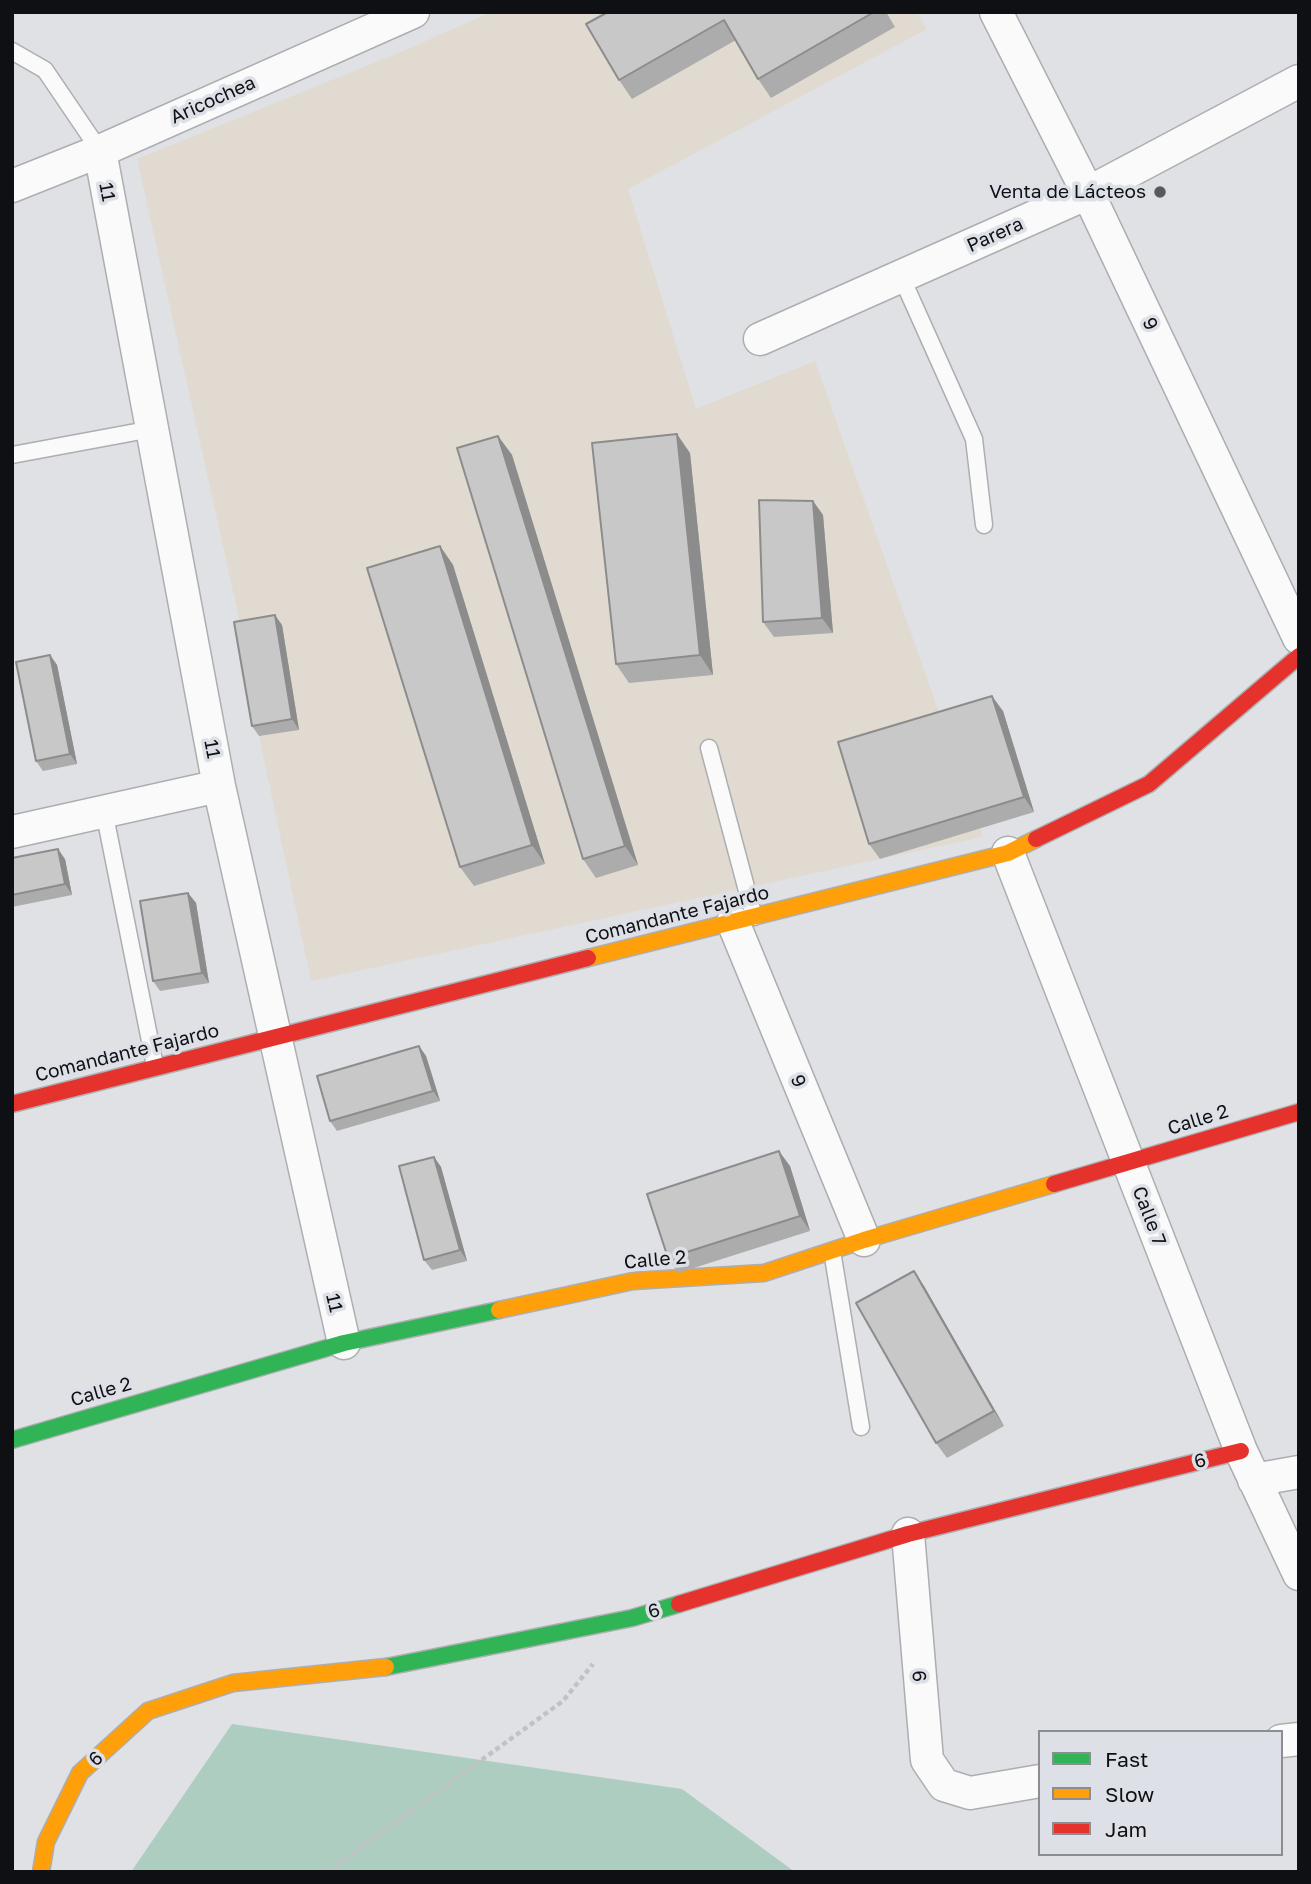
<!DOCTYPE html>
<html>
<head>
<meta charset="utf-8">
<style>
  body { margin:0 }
  #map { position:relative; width:1311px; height:1884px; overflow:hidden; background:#e0e1e5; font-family:"Golos Text",sans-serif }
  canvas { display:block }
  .frame { position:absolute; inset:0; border:14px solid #0f1013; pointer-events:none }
  .legend { position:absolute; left:1038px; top:1730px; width:245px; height:126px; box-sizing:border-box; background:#dee0e7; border:2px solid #8b8d92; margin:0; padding:9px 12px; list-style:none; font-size:21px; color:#0f1013 }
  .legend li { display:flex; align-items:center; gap:14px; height:35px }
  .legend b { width:35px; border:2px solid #8b8d92 }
</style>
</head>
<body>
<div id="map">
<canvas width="1311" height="1884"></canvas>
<div class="frame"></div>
<ul class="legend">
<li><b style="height:9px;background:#30b455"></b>Fast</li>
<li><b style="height:9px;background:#ff9f0a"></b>Slow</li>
<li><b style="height:9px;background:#e5322d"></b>Jam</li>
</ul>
</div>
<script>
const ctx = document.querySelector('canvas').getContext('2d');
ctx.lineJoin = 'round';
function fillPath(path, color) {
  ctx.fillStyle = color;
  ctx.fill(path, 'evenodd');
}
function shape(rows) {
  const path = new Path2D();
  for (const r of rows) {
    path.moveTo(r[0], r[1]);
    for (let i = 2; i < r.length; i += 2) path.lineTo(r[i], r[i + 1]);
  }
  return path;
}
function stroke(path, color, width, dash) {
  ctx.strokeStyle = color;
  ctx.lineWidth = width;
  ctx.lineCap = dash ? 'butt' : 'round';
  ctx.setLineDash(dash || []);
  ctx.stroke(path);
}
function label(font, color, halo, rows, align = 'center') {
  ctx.font = font + ' "Golos Text",sans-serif';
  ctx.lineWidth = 7;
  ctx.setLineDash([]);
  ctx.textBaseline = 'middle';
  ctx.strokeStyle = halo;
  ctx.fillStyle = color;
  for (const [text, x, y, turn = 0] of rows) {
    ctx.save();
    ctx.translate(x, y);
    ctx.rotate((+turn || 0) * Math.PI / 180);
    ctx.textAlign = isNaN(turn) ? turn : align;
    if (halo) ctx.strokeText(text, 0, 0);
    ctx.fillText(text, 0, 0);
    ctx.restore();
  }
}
const industrial = shape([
  [492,12,917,12,927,29,628,189,696,409,815,361,983,837,311,981,259,736,242,632,137,159,396,54]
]);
const green = shape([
  [232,1724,682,1789,795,1872,131,1872]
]);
const path = shape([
  [333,1872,338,1864,563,1701,593,1664]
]);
const lane = shape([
  [12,51,45,70,100,151],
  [901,276,974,439,984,525],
  [12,455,152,429],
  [709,748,754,917],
  [104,811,155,1066],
  [832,1251,861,1427]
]);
const street = shape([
  [996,12,1088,193,1299,638],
  [100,151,219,786,344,1343],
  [12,186,100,151,413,12],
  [760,339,1088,193,1299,81],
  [12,832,219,786],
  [1008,853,1241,1451,1299,1574],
  [733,922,864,1240],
  [1254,1480,1299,1472],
  [908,1534,927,1760,944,1785,970,1793,1040,1781],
  [1281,1741,1299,1739]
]);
const fast = shape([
  [12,1440,344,1343,499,1310],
  [386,1667,632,1618,679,1604]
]);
const slow = shape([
  [588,958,1008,853,1036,839],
  [499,1310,633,1281,764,1273,864,1240,1054,1184],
  [41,1872,46,1842,80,1773,148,1711,233,1683,386,1667]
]);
const jam = shape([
  [1036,839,1149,784,1299,656],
  [12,1104,588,958],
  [1054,1184,1299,1112],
  [679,1604,908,1534,1241,1451]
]);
const wall = shape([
  [608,12,886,12,895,27,771,98,758,79,736,40,632,99,619,80],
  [498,436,512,455,638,865,596,878,583,859],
  [690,453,713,675,629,683,616,664],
  [813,501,823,515,833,633,774,637,763,622],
  [440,546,453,565,545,864,474,886,460,867],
  [282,625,299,730,259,736,252,726],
  [50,655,57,665,77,764,43,771,36,761],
  [1003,711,1034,812,880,859,869,844],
  [12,858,65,859,72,895,12,907],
  [188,893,196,903,209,983,160,991,153,981],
  [419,1046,426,1056,440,1101,337,1131,330,1121],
  [434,1157,441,1167,467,1261,432,1270,424,1260],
  [790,1166,810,1231,678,1273,668,1258],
  [924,1286,1004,1426,947,1458,936,1443]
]);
const shadedWall = shape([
  [677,434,690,453,713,675,700,655],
  [498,436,512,455,638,865,625,846],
  [813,501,823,515,833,633,822,618],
  [440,546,453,565,545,864,532,845],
  [275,615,282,625,299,730,292,719],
  [50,655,57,665,77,764,70,754],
  [992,696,1003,711,1034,812,1024,797],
  [58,849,65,859,72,895,65,884],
  [188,893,196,903,209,983,202,973],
  [419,1046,426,1056,440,1101,433,1091],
  [779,1151,790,1166,810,1231,800,1216],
  [434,1157,441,1167,467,1261,460,1250],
  [914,1271,924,1286,1004,1426,994,1411]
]);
const building = shape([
  [608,12,874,12,758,79,724,20,619,80,586,24,608,12],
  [677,434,700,655,616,664,592,443,677,434],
  [498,436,625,846,583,859,457,448,498,436],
  [759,500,813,501,822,618,763,622,759,500],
  [440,546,532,845,460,867,367,568,440,546],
  [275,615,292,719,252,726,234,622,275,615],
  [50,655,70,754,36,761,16,662,50,655],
  [992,696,1024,797,869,844,838,742,992,696],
  [58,849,65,884,12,895,12,858,58,849],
  [188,893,202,973,153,981,140,901,188,893],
  [419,1046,433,1091,330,1121,317,1076,419,1046],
  [779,1151,800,1216,668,1258,647,1194,779,1151],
  [434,1157,460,1250,424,1260,399,1166,434,1157],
  [914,1271,994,1411,936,1443,856,1303,914,1271]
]);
const markers = [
  [1160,192,7,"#58595c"]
];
const streetNames = [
  ["Aricochea",213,100,-24],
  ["11",107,192,79],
  ["Parera",995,235,-24],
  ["9",1150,324,65],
  ["11",212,749,79],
  ["Comandante Fajardo",677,915,-14],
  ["Comandante Fajardo",127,1053,-14],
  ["9",798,1081,68],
  ["Calle 2",1198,1120,-17],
  ["Calle 7",1149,1216,69],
  ["Calle 2",655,1260,-5],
  ["11",334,1303,77],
  ["Calle 2",101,1392,-16],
  ["6",1200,1461,-14],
  ["6",654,1611,-17],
  ["9",920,1676,-95],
  ["6",96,1759,-42]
];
const poiNames = [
  ["Venta de Lácteos",1146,192]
];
fillPath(industrial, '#e1dad1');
fillPath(green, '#aecdc1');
stroke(lane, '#adaeb1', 19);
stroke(street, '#adaeb1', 35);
stroke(fast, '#adaeb1', 19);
stroke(slow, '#adaeb1', 19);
stroke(jam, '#adaeb1', 19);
stroke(path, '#c2c2c4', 4.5, [5, 3.5]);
stroke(lane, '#fafafb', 16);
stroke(street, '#fafafb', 32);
stroke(fast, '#30b455', 16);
stroke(slow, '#ff9f0a', 16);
stroke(jam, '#e5322d', 16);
fillPath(wall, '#acacad');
fillPath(shadedWall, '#8c8c8d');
fillPath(building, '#c8c8c9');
stroke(building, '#8c8c8d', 2);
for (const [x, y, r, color] of markers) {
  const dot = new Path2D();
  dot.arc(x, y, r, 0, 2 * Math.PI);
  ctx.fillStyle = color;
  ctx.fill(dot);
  stroke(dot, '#dee0e7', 2.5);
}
label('19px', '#0f1013', '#dee0e7', streetNames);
label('19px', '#0f1013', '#dee0e7', poiNames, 'right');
</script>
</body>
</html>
